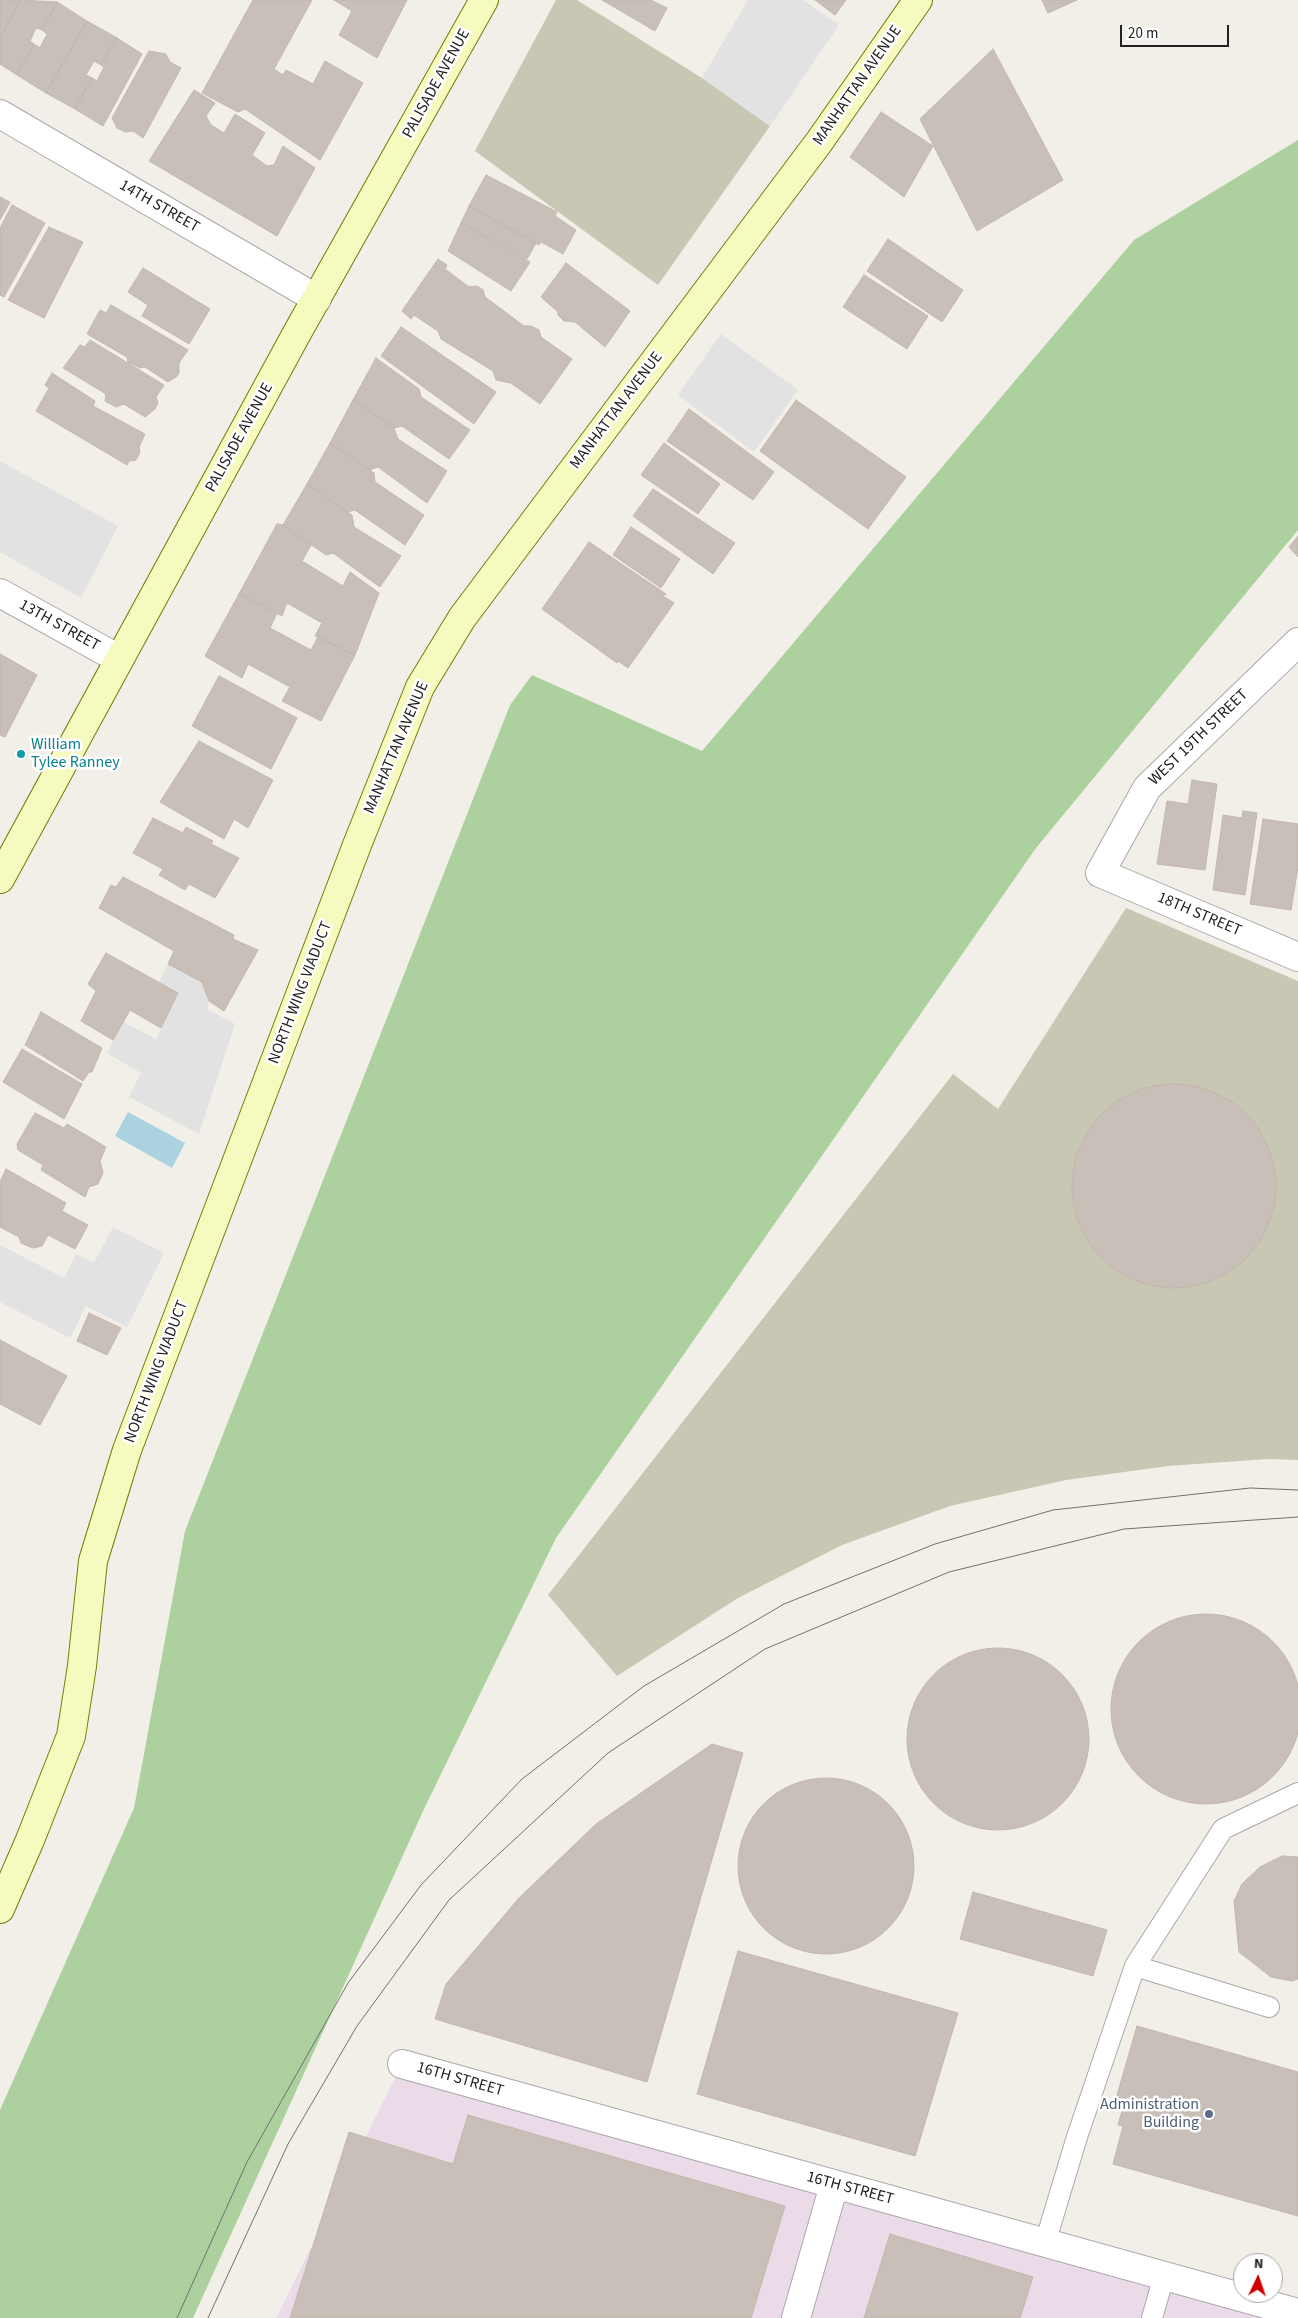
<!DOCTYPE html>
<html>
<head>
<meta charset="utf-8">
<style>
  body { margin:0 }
  #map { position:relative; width:1298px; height:2318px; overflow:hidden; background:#f2efe9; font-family:"Source Sans 3",sans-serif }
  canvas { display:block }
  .north { position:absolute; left:1233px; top:2253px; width:50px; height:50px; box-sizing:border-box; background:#fff; border:1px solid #a7a7a7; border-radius:50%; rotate:3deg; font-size:14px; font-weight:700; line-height:20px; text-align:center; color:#222 }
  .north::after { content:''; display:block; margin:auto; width:18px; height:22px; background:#d40000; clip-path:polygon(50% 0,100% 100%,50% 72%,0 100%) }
  .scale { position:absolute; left:1120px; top:25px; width:109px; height:22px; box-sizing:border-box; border:2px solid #222; border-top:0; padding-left:6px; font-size:15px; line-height:18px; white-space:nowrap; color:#222; -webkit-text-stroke:4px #fff; paint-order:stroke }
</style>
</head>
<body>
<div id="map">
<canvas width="1298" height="2318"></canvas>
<div class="north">N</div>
<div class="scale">20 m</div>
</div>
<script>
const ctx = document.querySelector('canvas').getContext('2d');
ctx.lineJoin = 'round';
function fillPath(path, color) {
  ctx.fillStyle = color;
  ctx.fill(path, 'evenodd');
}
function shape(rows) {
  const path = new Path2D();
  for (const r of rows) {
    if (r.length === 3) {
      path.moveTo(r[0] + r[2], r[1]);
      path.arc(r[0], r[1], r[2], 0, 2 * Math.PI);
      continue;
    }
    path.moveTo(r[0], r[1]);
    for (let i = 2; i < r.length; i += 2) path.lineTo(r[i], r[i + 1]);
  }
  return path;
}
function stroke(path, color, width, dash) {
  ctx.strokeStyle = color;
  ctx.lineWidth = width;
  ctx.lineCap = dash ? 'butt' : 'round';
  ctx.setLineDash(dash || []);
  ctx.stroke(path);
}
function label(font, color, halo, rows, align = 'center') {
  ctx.font = font + ' "Source Sans 3",sans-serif';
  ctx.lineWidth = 5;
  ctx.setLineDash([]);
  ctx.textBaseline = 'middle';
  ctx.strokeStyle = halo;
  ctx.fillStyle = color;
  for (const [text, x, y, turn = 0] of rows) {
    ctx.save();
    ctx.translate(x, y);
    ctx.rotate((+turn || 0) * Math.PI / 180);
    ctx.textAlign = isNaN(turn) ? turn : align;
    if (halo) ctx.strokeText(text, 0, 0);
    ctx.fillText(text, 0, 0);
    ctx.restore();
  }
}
const industrial = shape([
  [402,2064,1298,2318,276,2318]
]);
const construction = shape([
  [556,0,577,0,702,78,770,126,658,285,475,151],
  [1126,908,1298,981,1298,1460,1268,1459,1168,1466,1066,1480,950,1506,842,1545,738,1598,617,1676,548,1595,953,1074,998,1109]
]);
const forest = shape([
  [1298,140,1298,530,1036,848,556,1538,424,1809,193,2318,0,2318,0,2110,134,1808,185,1531,510,705,532,675,702,751,1134,240]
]);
const parking = shape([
  [748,0,803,0,839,25,770,126,702,78],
  [721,334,798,390,754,452,678,395],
  [0,461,118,526,81,598,0,552],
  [168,964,202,982,209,1001,207,1009,235,1024,199,1134,129,1097,141,1073,107,1053,123,1022,156,1039,178,993,159,982],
  [113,1227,164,1253,127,1327,86,1306,70,1338,0,1302,0,1245,64,1278,76,1254,94,1263]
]);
const water = shape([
  [128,1112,185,1143,172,1168,115,1136]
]);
const building = shape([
  [0,0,21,0,0,38,0,0],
  [21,0,57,2,42,30,36,28,30,41,34,44,17,75,0,64,0,38,21,0],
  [253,0,312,0,274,69,283,75,286,70,313,84,325,61,363,83,320,160,245,109,238,112,202,93,253,0],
  [334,0,407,0,377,58,339,35,352,11,334,0],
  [602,0,651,0,667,8,655,31,602,0],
  [815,0,846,0,835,15,815,0],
  [1042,0,1077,0,1048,13,1042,0],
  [57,2,87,21,46,93,17,75,34,44,40,48,47,34,42,30,57,2],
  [87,21,117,38,101,65,94,61,86,75,92,78,75,109,46,93,87,21],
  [117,38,142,54,103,126,75,109,92,78,97,81,104,67,101,65,117,38],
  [993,49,1063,180,977,231,920,119,993,49],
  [149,51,166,54,170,62,181,68,143,138,133,131,125,132,117,128,112,118,149,51],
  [194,90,215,103,206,116,211,125,224,133,235,114,265,133,252,155,267,166,274,165,283,146,315,168,277,236,149,161,194,90],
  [881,112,933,146,904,197,850,157,881,112],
  [486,175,557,212,555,216,576,230,563,254,541,242,539,245,469,206,486,175],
  [0,197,10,202,0,220,0,197],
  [12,205,45,223,4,297,0,295,0,228,12,205],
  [469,206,536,243,527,259,461,223,469,206],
  [461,223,530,262,511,291,448,251,461,223],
  [49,227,83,242,44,318,8,300,49,227],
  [888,239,963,290,942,322,867,271,888,239],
  [438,259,447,265,445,269,469,287,477,286,483,290,485,297,524,326,531,326,539,330,541,337,572,359,540,404,511,383,496,380,493,371,441,339,438,331,414,315,411,319,402,311,438,259],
  [566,263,630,311,605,347,575,322,564,321,558,315,558,312,541,297,566,263],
  [143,268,210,309,189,344,142,316,148,305,128,292,143,268],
  [864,275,928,316,907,349,843,307,864,275],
  [111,305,188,350,179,363,179,373,176,377,168,382,145,367,140,368,128,362,127,357,87,334,100,310,106,313,111,305],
  [401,327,496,392,474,424,381,356,401,327],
  [90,340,164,385,156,397,158,403,155,409,145,417,124,404,116,407,105,401,106,394,63,368,80,345,85,347,90,340],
  [376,358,419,389,421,397,470,430,449,459,402,426,394,428,353,400,376,358],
  [52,373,95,401,93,406,145,434,139,447,140,452,136,460,129,461,127,465,36,411,49,388,45,385,52,373],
  [353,400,394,428,398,439,447,471,427,503,378,467,369,470,330,443,353,400],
  [796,400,906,477,868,529,760,451,796,400],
  [689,409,774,472,753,500,667,441,689,409],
  [330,443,374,473,375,482,424,515,405,545,355,510,347,512,307,484,330,443],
  [664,443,720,484,698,514,641,475,664,443],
  [307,484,352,515,354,527,401,556,380,587,333,553,326,555,283,525,307,484],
  [653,489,735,543,713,574,633,516,653,489],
  [277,524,283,525,311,545,302,561,343,586,350,572,379,593,355,655,315,636,322,623,287,603,282,616,239,594,277,524],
  [631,527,680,559,661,588,613,555,631,527],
  [1298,536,1298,557,1289,547,1298,536],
  [589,542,666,594,663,596,674,603,628,668,618,661,617,663,542,609,589,542],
  [239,594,277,613,270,628,311,650,318,637,355,655,321,721,282,701,290,687,248,664,242,678,205,656,239,594],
  [0,654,37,675,5,737,0,735,0,654],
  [219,676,297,718,271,769,192,726,219,676],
  [199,741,273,780,248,828,234,819,224,839,160,802,199,741],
  [1192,780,1217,784,1205,870,1157,864,1167,801,1188,804,1192,780],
  [1243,811,1257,813,1245,895,1213,890,1223,815,1242,818,1243,811],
  [153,818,183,833,186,827,213,841,211,844,239,858,215,898,189,884,185,890,159,875,163,869,133,853,153,818],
  [1263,819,1298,824,1298,867,1291,910,1250,904,1263,819],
  [123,877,234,935,233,939,258,950,224,1011,209,1001,202,982,168,964,174,951,99,908,111,885,116,887,123,877],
  [106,953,178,993,161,1028,130,1010,113,1040,81,1021,96,991,88,984,106,953],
  [41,1012,102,1048,92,1072,89,1072,83,1081,25,1045,41,1012],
  [22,1049,82,1084,64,1119,3,1082,22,1049],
  [1174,1186,102],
  [35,1113,64,1128,67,1124,106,1147,100,1161,103,1173,98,1184,89,1187,85,1197,41,1170,43,1165,18,1150,17,1144,35,1113],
  [6,1169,66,1203,62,1211,88,1225,75,1249,48,1235,42,1246,33,1248,21,1243,19,1237,0,1227,0,1182,6,1169],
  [89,1313,121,1328,107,1355,77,1341,89,1313],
  [0,1340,67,1376,40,1425,0,1404,0,1340],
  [1206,1709,95],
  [998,1739,91],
  [712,1744,743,1753,647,2082,435,2019,446,1984,519,1898,596,1824,712,1744],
  [826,1866,88],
  [1282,1856,1298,1857,1298,1979,1292,1981,1271,1977,1239,1952,1234,1901,1242,1884,1260,1867,1282,1856],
  [973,1892,1107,1930,1093,1976,960,1939,973,1892],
  [738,1951,958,2013,915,2156,697,2094,738,1951],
  [1137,2026,1298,2072,1298,2216,1113,2164,1123,2126,1118,2125,1124,2104,1115,2102,1137,2026],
  [468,2115,785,2206,751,2318,290,2318,349,2132,453,2164,468,2115],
  [890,2234,1033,2277,1020,2318,864,2318,890,2234]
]);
const lane = shape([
  [1135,1966,1269,2007],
  [1045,2243,1077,2137,1135,1966,1223,1829,1298,1793],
  [1152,2318,1164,2276]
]);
const street = shape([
  [0,114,317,299],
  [0,593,119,659],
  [1298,642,1147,788,1100,873,1298,957],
  [402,2064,1298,2313],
  [796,2318,834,2185]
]);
const secondary = shape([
  [0,879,297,333,484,0],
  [0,1909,30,1840,71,1736,82,1666,93,1561,127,1450,357,845,420,687,462,618,819,142,918,0]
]);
const tram = shape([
  [177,2318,247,2162,348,1983,421,1885,522,1779,644,1686,784,1604,935,1544,1053,1510,1250,1488,1298,1490],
  [208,2318,288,2144,357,2026,449,1900,608,1753,765,1649,949,1572,1124,1529,1298,1517]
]);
const markers = [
  [21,754,5,"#0f9aa8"],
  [1209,2114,5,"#5c6f8a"]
];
const streetNames = [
  ["PALISADE AVENUE",437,84,-61],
  ["MANHATTAN AVENUE",858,86,-55],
  ["14TH STREET",159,207,30],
  ["MANHATTAN AVENUE",617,411,-53],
  ["PALISADE AVENUE",240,438,-61],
  ["13TH STREET",59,626,29],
  ["WEST 19TH STREET",1199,738,-44],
  ["MANHATTAN AVENUE",397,748,-67],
  ["18TH STREET",1199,915,23],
  ["NORTH WING VIADUCT",301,993,-69],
  ["NORTH WING VIADUCT",157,1372,-69],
  ["16TH STREET",460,2080,16],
  ["16TH STREET",850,2189,15]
];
const cultureNames = [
  ["William",31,745],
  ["Tylee Ranney",31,763]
];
const serviceNames = [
  ["Administration",1199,2105],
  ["Building",1199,2123]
];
fillPath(industrial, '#ebdbe8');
fillPath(construction, '#c7c7b4');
fillPath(forest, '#add19e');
fillPath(parking, '#e2e2e2');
fillPath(water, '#aad3df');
fillPath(building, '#c7bfb8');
stroke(building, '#c4b6ab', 1);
stroke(lane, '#a9a9a9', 22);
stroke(street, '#a9a9a9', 30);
stroke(secondary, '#707d05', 30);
stroke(lane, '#fff', 20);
stroke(street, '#fff', 28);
stroke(secondary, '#f7fabf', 28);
stroke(tram, '#707070', 1);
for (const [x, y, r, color] of markers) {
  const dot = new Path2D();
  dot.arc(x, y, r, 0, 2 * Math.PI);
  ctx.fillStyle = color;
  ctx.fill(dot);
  stroke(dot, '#fff', 2);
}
label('16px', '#222', '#fff', streetNames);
label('16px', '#0d838f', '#fff', cultureNames, 'left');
label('16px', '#4e5e75', '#fff', serviceNames, 'right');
</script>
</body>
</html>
